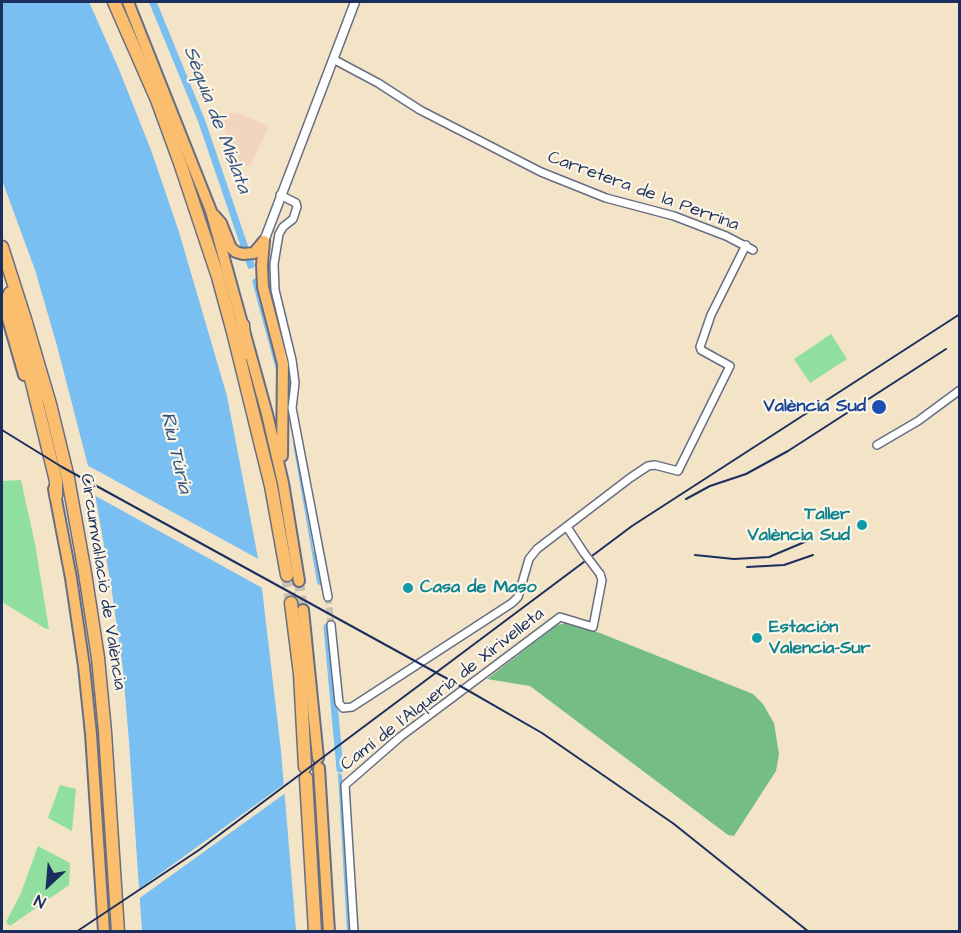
<!DOCTYPE html>
<html>
<head>
<meta charset="utf-8">
<style>
  body { margin:0 }
  #map { position:relative; width:961px; height:933px; overflow:hidden; background:#f3e4c8; font-family:"Architects Daughter",sans-serif }
  canvas { display:block }
  .frame { position:absolute; inset:0; border:3px solid #1b2f5e; pointer-events:none }
  .north { position:absolute; left:18px; top:855px; width:60px; height:60px; -webkit-text-stroke:4px #fcf5e5; paint-order:stroke; rotate:206deg; font-size:16px; font-weight:700; line-height:24px; text-align:center; color:#1b2f5e }
  .north::after { content:''; display:block; margin:auto; width:21px; height:27px; background:#1b2f5e; clip-path:polygon(50% 0,100% 100%,50% 72%,0 100%) }
</style>
</head>
<body>
<div id="map">
<canvas width="961" height="933"></canvas>
<div class="frame"></div>
<div class="north">N</div>
</div>
<script>
const ctx = document.querySelector('canvas').getContext('2d');
ctx.lineJoin = 'round';
function fillPath(path, color) {
  ctx.fillStyle = color;
  ctx.fill(path, 'evenodd');
}
function shape(rows) {
  const path = new Path2D();
  for (const r of rows) {
    path.moveTo(r[0], r[1]);
    for (let i = 2; i < r.length; i += 2) path.lineTo(r[i], r[i + 1]);
  }
  return path;
}
function stroke(path, color, width, dash) {
  ctx.strokeStyle = color;
  ctx.lineWidth = width;
  ctx.lineCap = dash ? 'butt' : 'round';
  ctx.setLineDash(dash || []);
  ctx.stroke(path);
}
function label(font, color, halo, rows, align = 'center') {
  ctx.font = font + ' "Architects Daughter",sans-serif';
  ctx.lineWidth = 4.5;
  ctx.setLineDash([]);
  ctx.textBaseline = 'middle';
  ctx.strokeStyle = halo;
  ctx.fillStyle = color;
  for (const [text, x, y, turn = 0] of rows) {
    ctx.save();
    ctx.translate(x, y);
    ctx.rotate((+turn || 0) * Math.PI / 180);
    ctx.textAlign = isNaN(turn) ? turn : align;
    if (halo) ctx.strokeText(text, 0, 0);
    ctx.fillText(text, 0, 0);
    ctx.restore();
  }
}
const built = shape([
  [235,112,269,126,250,167,244,165,238,166,220,116]
]);
const green = shape([
  [831,334,847,359,810,383,794,359],
  [21,480,35,544,49,629,46,629,2,602,2,481],
  [60,785,76,789,72,831,48,818],
  [38,846,70,863,69,885,10,926,6,922,21,893]
]);
const forest = shape([
  [566,623,600,633,753,694,763,704,774,723,779,754,776,771,734,836,728,835,530,686,487,679,557,625]
]);
const water = shape([
  [2,2,89,2,118,67,151,150,179,232,227,396,259,563,281,751,296,931,142,931,129,742,123,670,111,585,94,489,56,342,35,270,2,180]
]);
const pier = shape([
  [85,464,262,561,266,590,92,494],
  [287,782,287,792,137,900,136,891]
]);
const stream = shape([
  [150,2,200,122,244,250],
  [246,259,249,268],
  [254,283,277,370],
  [294,443,318,582],
  [325,628,338,768],
  [339,774,348,932],
  [341,775,350,932]
]);
const canal = shape([
  [153,2,202,122,246,251],
  [249,259,251,265],
  [256,282,272,341],
  [317,555,321,582],
  [327,627,340,769]
]);
const minorTunnel = shape([
  [328,597,331,625]
]);
const trunkTunnel = shape([
  [299,581,303,610]
]);
const motorwayTunnel = shape([
  [287,575,291,603]
]);
const minor = shape([
  [333,59,378,83,420,110,541,172,606,198,674,216,726,236,753,250],
  [280,195,296,203,297,207,293,219,283,227,279,234,274,264,275,290,292,360,295,383,292,408,328,597],
  [877,445,918,421,960,390],
  [567,527,584,553],
  [331,625,339,703,343,708,352,707,512,603,518,597,529,559,537,549,630,478,648,466,655,465,678,471,730,366,701,350,700,347,711,315,746,245],
  [354,932,345,785,400,737,560,617,593,627,602,580,600,574]
]);
const tertiary = shape([
  [264,241,355,2]
]);
const trunk = shape([
  [128,2,211,211,267,414,283,483,299,581],
  [214,215,221,223,231,248,236,252,243,254,254,253,264,241],
  [264,241,262,265,263,287,283,364,282,456],
  [2,298,24,375],
  [54,489,71,578,84,666,91,734,104,932],
  [303,610,318,758],
  [319,768,329,932]
]);
const motorway = shape([
  [114,2,157,100,180,163,218,277,233,332,271,486,287,575],
  [2,247,25,319,50,404,68,478,85,573,98,658,105,732,118,932],
  [10,293,56,481,56,496],
  [243,325,244,339,247,353],
  [291,603,300,674,305,767],
  [306,778,315,932]
]);
const rail = shape([
  [2,430,62,467,455,683,542,733,674,824,809,932],
  [686,499,710,486,746,474,788,451,946,349],
  [695,555,734,559,769,557,807,541],
  [747,567,784,565,813,555],
  [76,932,199,850,632,526,960,314]
]);
const minorBridge = shape([
  [584,553,600,574]
]);
const markers = [
  [879,407,8,"#1a4fb4"],
  [862,525,6,"#0f9aa8"],
  [408,588,6,"#0f9aa8"],
  [757,638,6,"#0f9aa8"]
];
const streetNames = [
  ["Carretera de la Perrina",643,192,20],
  ["Circumval·lació de València",102,582,81],
  ["Camí de l'Alqueria de Xirivelleta",443,690,-38]
];
const transitNames = [
  ["València Sud",866,407]
];
const cultureNames = [
  ["Taller",850,515,"right"],
  ["València Sud",850,536,"right"],
  ["Casa de Maso",420,588],
  ["Estación",769,628],
  ["Valencia-Sur",769,649]
];
const waterNames = [
  ["Séquia de Mislata",216,120,69],
  ["Riu Túria",175,453,77]
];
fillPath(built, '#f2d5be');
fillPath(green, '#90df9e');
fillPath(forest, '#74be85');
fillPath(water, '#79bff1');
fillPath(pier, '#f3e4c8');
stroke(stream, '#79bff1', 2);
stroke(canal, '#79bff1', 7);
stroke(minorTunnel, '#c8c0b3', 7, [7, 3.5]);
stroke(trunkTunnel, '#c8c0b3', 10, [10, 5]);
stroke(motorwayTunnel, '#c8c0b3', 12, [12, 6]);
stroke(minor, '#676e83', 10);
stroke(tertiary, '#676e83', 11);
stroke(trunk, '#676e83', 14);
stroke(motorway, '#676e83', 15);
stroke(minor, '#fff', 7);
stroke(tertiary, '#fff', 8);
stroke(trunk, '#fabe6e', 10);
stroke(motorway, '#fabe6e', 12);
stroke(rail, '#1b2f5e', 2);
stroke(minorBridge, '#676e83', 10, []);
stroke(minorBridge, '#fff', 7);
for (const [x, y, r, color] of markers) {
  const dot = new Path2D();
  dot.arc(x, y, r, 0, 2 * Math.PI);
  ctx.fillStyle = color;
  ctx.fill(dot);
  stroke(dot, '#fcf5e5', 2);
}
label('18px', '#1b2f5e', '#fcf5e5', streetNames);
label('bold 18px', '#164399', '#fcf5e5', transitNames, 'right');
label('bold 18px', '#0d838f', '#fcf5e5', cultureNames, 'left');
label('italic 20px', '#325383', '#fcf5e5', waterNames);
</script>
</body>
</html>
